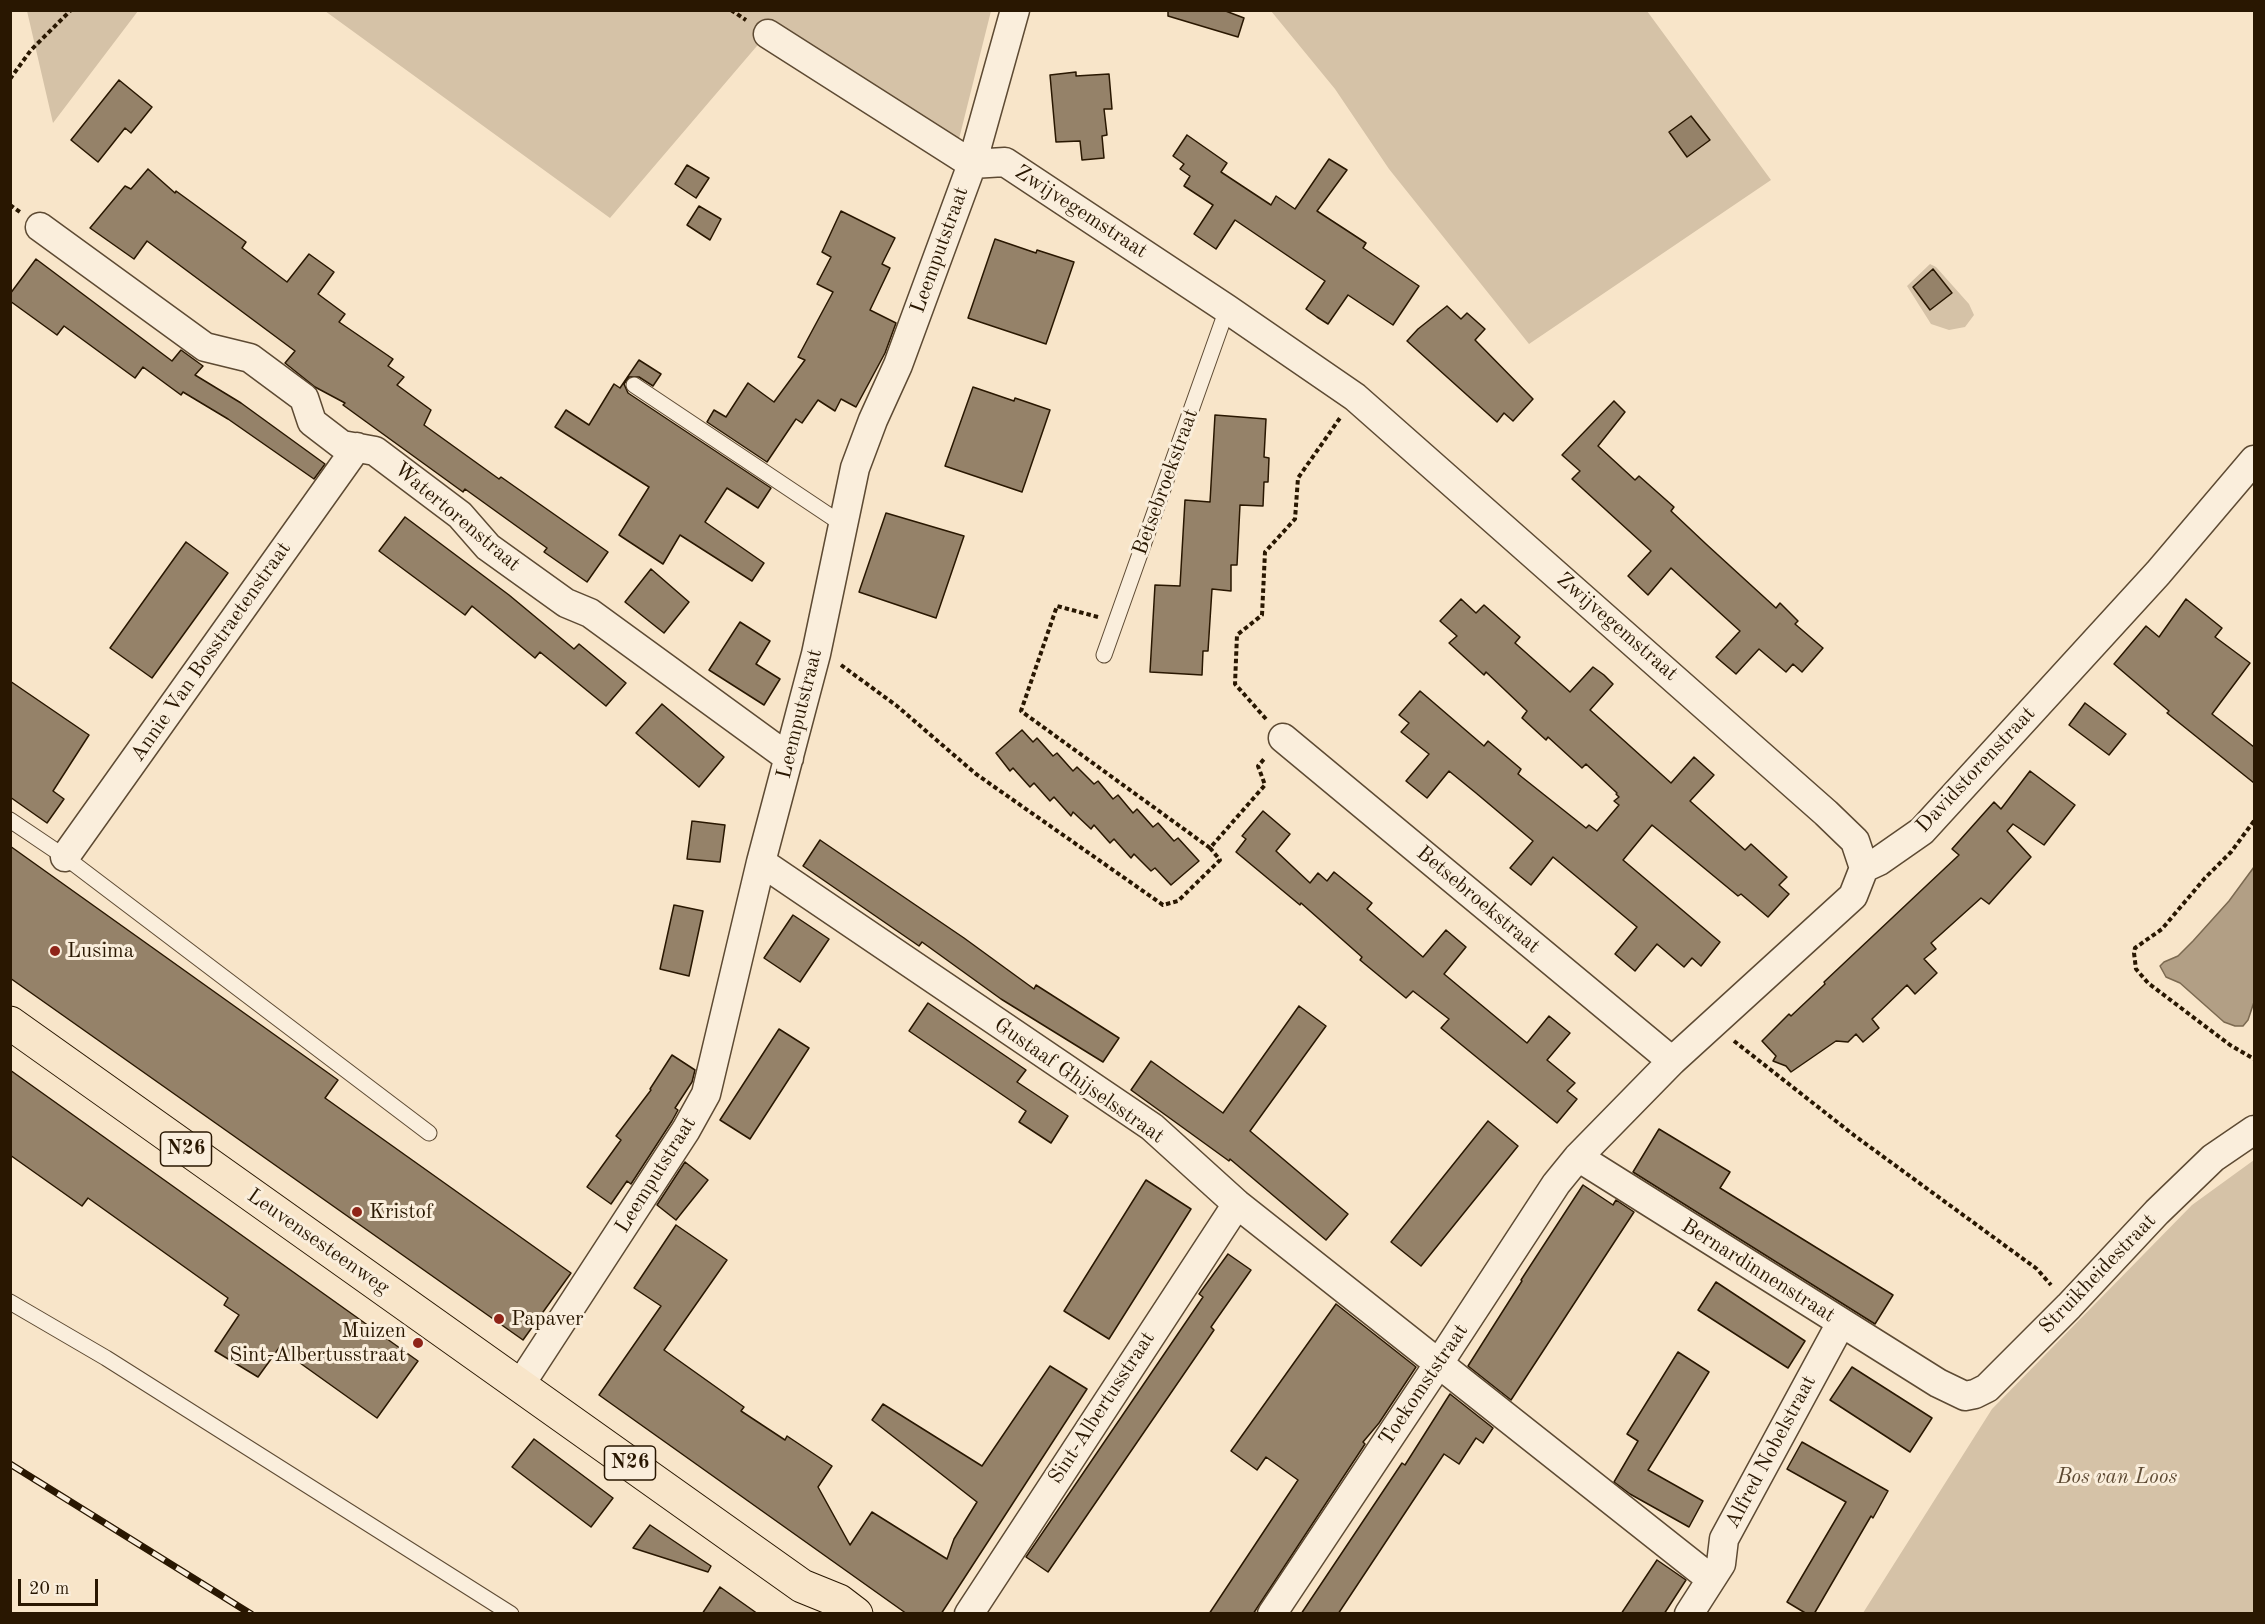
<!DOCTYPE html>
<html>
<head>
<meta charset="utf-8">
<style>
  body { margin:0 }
  #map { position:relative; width:2265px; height:1624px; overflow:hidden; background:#f8e5c9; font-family:"Old Standard TT",serif }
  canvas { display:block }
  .frame { position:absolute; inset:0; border:12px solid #291701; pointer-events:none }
  .scale { position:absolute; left:18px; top:1579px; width:80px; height:27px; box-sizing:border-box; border:3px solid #291701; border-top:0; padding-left:8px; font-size:18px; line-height:21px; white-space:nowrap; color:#291701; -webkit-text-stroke:4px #faeedc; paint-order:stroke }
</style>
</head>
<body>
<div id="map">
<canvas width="2265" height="1624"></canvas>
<div class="frame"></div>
<div class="scale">20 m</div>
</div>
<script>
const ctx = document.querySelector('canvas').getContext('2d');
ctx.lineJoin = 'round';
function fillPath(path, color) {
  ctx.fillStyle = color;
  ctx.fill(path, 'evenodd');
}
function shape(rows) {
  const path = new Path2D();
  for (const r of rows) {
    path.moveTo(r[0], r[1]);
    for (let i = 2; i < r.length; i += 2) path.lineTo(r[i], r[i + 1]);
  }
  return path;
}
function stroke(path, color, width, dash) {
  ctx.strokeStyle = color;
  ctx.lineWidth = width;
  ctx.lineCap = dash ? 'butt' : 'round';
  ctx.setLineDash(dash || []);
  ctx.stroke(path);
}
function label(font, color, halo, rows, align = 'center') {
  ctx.font = font + ' "Old Standard TT",serif';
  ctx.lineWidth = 6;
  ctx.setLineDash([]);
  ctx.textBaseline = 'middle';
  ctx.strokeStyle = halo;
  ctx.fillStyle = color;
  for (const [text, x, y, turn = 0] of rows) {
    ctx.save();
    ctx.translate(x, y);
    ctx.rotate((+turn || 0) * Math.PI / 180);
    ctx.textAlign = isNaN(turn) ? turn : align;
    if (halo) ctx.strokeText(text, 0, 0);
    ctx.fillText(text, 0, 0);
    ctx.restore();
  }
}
const green = shape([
  [27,11,138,11,53,123],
  [325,11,991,11,954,159,768,33,610,218],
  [1271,11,1647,11,1771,180,1529,344,1389,169,1335,89],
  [1930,264,1936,267,1969,304,1974,315,1965,327,1949,330,1931,324,1907,286],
  [2254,1160,2254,1613,1863,1613,1992,1409,2192,1205]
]);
const water = shape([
  [2254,867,2254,1002,2248,1020,2243,1026,2235,1026,2224,1022,2180,983,2166,977,2160,966,2164,962,2178,956,2193,941,2229,901,2254,867]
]);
const building = shape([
  [1168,10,1223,10,1244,18,1238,37,1168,16,1168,10],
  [1076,72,1076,76,1109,74,1112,109,1104,109,1107,135,1102,136,1104,158,1082,160,1080,141,1056,142,1050,75,1076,72],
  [119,80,152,107,131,133,125,128,98,162,71,140,119,80],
  [1691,116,1710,140,1687,157,1669,132,1691,116],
  [1187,135,1227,163,1221,172,1271,205,1276,196,1295,209,1329,159,1347,170,1317,211,1366,243,1363,248,1419,286,1393,325,1348,295,1328,324,1317,317,1306,309,1325,281,1235,220,1216,249,1194,234,1213,205,1184,186,1190,176,1180,169,1184,164,1173,156,1187,135],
  [687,165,709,178,696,198,675,184,687,165],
  [148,169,175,193,176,191,246,242,242,248,287,282,309,254,334,272,318,294,345,314,339,322,393,359,388,366,404,377,397,385,431,410,424,425,499,479,501,477,608,552,587,582,544,552,547,548,465,489,463,492,343,405,345,403,315,387,285,363,295,351,147,241,134,259,90,228,125,186,131,189,148,169],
  [699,206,721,219,710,240,687,225,699,206],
  [841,211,895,238,882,264,890,268,870,310,896,323,885,353,856,407,841,399,835,411,818,400,802,423,796,419,767,462,707,422,714,410,726,417,748,383,774,402,805,360,798,357,833,292,817,284,831,257,822,252,841,211],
  [995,239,1036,253,1037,250,1074,262,1046,344,968,318,995,239],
  [36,259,172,361,181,350,203,366,195,375,241,403,325,464,314,479,228,419,183,392,181,395,143,367,135,378,64,326,57,335,10,301,10,294,36,259],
  [1933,269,1952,293,1930,310,1913,287,1933,269],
  [1447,306,1461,319,1467,313,1485,329,1475,340,1533,399,1513,421,1504,413,1497,422,1407,341,1418,329,1447,306],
  [639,360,661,374,653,386,639,377,629,377,624,384,628,393,771,488,758,508,727,488,705,522,764,563,752,581,680,535,663,564,619,535,649,487,555,427,566,410,589,425,614,384,620,388,639,360],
  [973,387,1014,401,1015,398,1050,410,1022,492,945,466,973,387],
  [1614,401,1625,412,1598,446,1635,480,1639,476,1674,507,1671,511,1706,544,1776,608,1780,603,1798,621,1795,624,1823,648,1802,672,1793,664,1786,672,1759,649,1736,674,1716,657,1740,631,1697,592,1671,568,1648,595,1628,576,1651,551,1572,479,1580,471,1562,455,1614,401],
  [1215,415,1266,419,1264,457,1269,458,1268,482,1264,482,1263,506,1240,505,1237,565,1231,565,1231,591,1212,589,1208,651,1203,651,1202,675,1150,672,1155,585,1180,586,1185,500,1210,502,1215,415],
  [886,513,964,536,936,618,859,592,886,513],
  [405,517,509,595,574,649,579,644,626,683,606,706,540,652,535,658,472,606,465,615,379,551,405,517],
  [186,542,228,573,152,678,110,648,186,542],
  [651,569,689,602,664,633,625,602,651,569],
  [1461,599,1476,613,1484,605,1520,637,1515,643,1570,692,1593,667,1604,675,1613,684,1590,710,1671,783,1694,757,1714,775,1690,801,1745,850,1751,844,1787,877,1779,885,1789,894,1768,917,1741,894,1738,896,1652,825,1623,860,1720,942,1701,966,1692,958,1684,967,1657,944,1635,971,1615,954,1637,927,1553,857,1531,885,1510,868,1533,841,1476,793,1449,771,1427,798,1406,781,1429,754,1401,732,1409,723,1399,715,1420,691,1484,746,1488,741,1521,769,1518,774,1586,828,1589,825,1597,831,1619,805,1614,801,1619,797,1616,794,1617,793,1586,764,1582,768,1548,737,1546,740,1522,718,1527,711,1486,672,1484,675,1449,643,1457,636,1440,621,1461,599],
  [2186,599,2222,628,2215,637,2250,663,2212,714,2254,747,2254,783,2167,713,2169,711,2114,664,2146,626,2159,637,2186,599],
  [740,622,770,641,756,664,780,679,764,705,709,670,740,622],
  [10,681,89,735,53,791,64,799,47,823,10,797,10,681],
  [2085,703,2126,734,2109,755,2069,725,2085,703],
  [662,704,724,757,699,787,636,733,662,704],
  [1022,730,1033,742,1037,738,1053,756,1057,753,1073,771,1077,767,1094,784,1098,781,1113,799,1118,795,1133,813,1137,809,1153,827,1158,823,1174,841,1178,838,1199,861,1171,885,1155,868,1151,871,1134,854,1131,858,1114,839,1110,843,1094,825,1091,829,1073,812,1071,816,1054,797,1050,801,1034,783,1030,787,1013,768,1010,771,996,753,1022,730],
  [2030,771,2075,805,2044,845,2013,824,2007,831,2031,857,1989,904,1981,898,1931,943,1936,949,1924,959,1937,973,1915,994,1907,985,1872,1019,1879,1028,1863,1042,1856,1034,1848,1042,1836,1041,1791,1072,1786,1066,1773,1061,1776,1056,1762,1041,1789,1014,1791,1016,1825,984,1824,982,1959,855,1952,849,1994,802,2001,809,2030,771],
  [1263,811,1290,834,1276,851,1310,883,1318,873,1327,881,1334,872,1372,903,1367,909,1423,957,1446,930,1466,947,1444,974,1527,1043,1549,1016,1570,1033,1547,1060,1575,1083,1567,1091,1577,1099,1557,1123,1441,1028,1449,1019,1413,991,1406,998,1360,960,1362,957,1301,903,1300,905,1236,852,1246,839,1242,836,1263,811],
  [692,821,725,825,720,862,687,859,692,821],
  [820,840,964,938,1034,989,1036,985,1119,1038,1103,1062,1001,999,922,942,919,946,803,866,820,840],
  [10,846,338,1080,325,1098,571,1273,523,1340,10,978,10,846],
  [674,905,703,911,689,976,660,969,674,905],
  [793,915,829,939,800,982,764,958,793,915],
  [928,1003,1026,1070,1017,1082,1068,1116,1051,1143,1019,1122,1026,1111,909,1031,928,1003],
  [1299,1006,1326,1026,1250,1131,1348,1214,1326,1240,1230,1159,1229,1161,1131,1090,1151,1061,1223,1113,1299,1006],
  [779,1029,809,1048,750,1139,720,1120,779,1029],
  [672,1055,695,1070,692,1082,675,1108,678,1110,672,1121,631,1184,627,1181,611,1204,587,1187,621,1140,616,1136,651,1090,650,1089,672,1055],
  [10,1070,418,1361,377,1418,279,1348,258,1377,215,1351,239,1315,224,1305,228,1298,88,1198,82,1206,10,1155,10,1070],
  [1488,1121,1518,1146,1421,1266,1391,1242,1488,1121],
  [1659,1129,1730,1172,1720,1188,1893,1295,1875,1324,1633,1172,1659,1129],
  [685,1162,708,1180,676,1220,657,1205,685,1162],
  [1146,1180,1191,1209,1109,1339,1064,1311,1146,1180],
  [1583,1185,1613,1205,1616,1200,1634,1212,1511,1400,1468,1366,1522,1281,1521,1280,1583,1185],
  [676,1225,727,1260,664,1350,744,1407,741,1411,785,1440,787,1436,832,1466,818,1487,850,1545,872,1512,947,1559,954,1539,977,1502,872,1420,883,1404,982,1466,1050,1366,1087,1389,941,1614,907,1614,599,1395,661,1306,634,1288,676,1225],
  [1228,1254,1251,1270,1211,1327,1214,1330,1199,1352,1048,1572,1026,1557,1203,1297,1199,1294,1228,1254],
  [1716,1282,1805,1341,1788,1368,1698,1310,1716,1282],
  [1336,1304,1416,1367,1379,1423,1363,1442,1365,1444,1253,1614,1209,1614,1298,1480,1266,1457,1257,1470,1231,1451,1336,1304],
  [1678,1352,1709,1372,1648,1470,1703,1501,1689,1527,1630,1494,1614,1482,1638,1441,1627,1434,1678,1352],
  [1852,1367,1932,1418,1910,1452,1830,1400,1852,1367],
  [1450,1394,1493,1428,1483,1443,1476,1438,1459,1464,1444,1454,1338,1614,1301,1614,1402,1463,1405,1465,1450,1394],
  [534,1439,613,1498,591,1527,512,1467,534,1439],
  [1802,1442,1888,1491,1873,1518,1871,1516,1814,1614,1807,1614,1787,1602,1846,1502,1787,1469,1802,1442],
  [650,1525,711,1566,708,1572,633,1548,650,1525],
  [1657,1560,1686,1580,1664,1614,1621,1614,1657,1560],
  [720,1587,758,1614,702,1614,720,1587]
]);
const path = shape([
  [731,10,746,20],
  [10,79,31,50,71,10],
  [10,205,20,212],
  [1098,617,1057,606,1021,711,1210,848,1265,785,1258,766,1265,758],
  [841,665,897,706,976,774,1163,905,1178,901,1220,860,1210,848],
  [1266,719,1235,684,1237,635,1262,615,1265,552,1295,519,1298,478,1340,418],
  [2254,821,2231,852,2205,878,2162,929,2135,948,2134,953,2136,969,2148,983,2230,1045,2254,1059],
  [1734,1041,1855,1136,2037,1269,2051,1285]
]);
const service = shape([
  [634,385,842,524],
  [1104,655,1227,309],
  [10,820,65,857,429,1133],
  [10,1302,106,1358,511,1614]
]);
const minor = shape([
  [768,34,972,164,1005,162,1227,309,1355,397,1826,813,1855,841,1864,868],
  [40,227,205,347,250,358,304,398,312,422,342,445,375,451,460,515,488,547,566,603,590,613,789,758],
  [1283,738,1672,1061],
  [65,857,357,447],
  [761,862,1152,1127,1237,1204,1711,1579],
  [1578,1157,1938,1383,1965,1396,1975,1394,1987,1388,2069,1306,2157,1212,2213,1158,2254,1130],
  [520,1385,686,1130,706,1094,761,862,816,654,855,468,873,420,898,365,972,164,1015,10],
  [969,1614,1237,1204],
  [1272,1614,1439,1363,1556,1184,1578,1157,1672,1061,1853,896,1864,868,1879,861,1922,831,2158,573,2254,460],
  [1689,1614,1721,1564,1724,1539,1841,1323]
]);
const primary = shape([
  [10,1023,802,1586,839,1601,856,1614]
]);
const rail = shape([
  [10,1464,251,1614]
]);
const markers = [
  [55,951,6,"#8f2418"],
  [357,1212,6,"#8f2418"],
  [499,1319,6,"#8f2418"],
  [418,1343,6,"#8f2418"]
];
const shields = [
  [186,1149,51],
  [630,1463,51]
];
const shieldNames = [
  ["N26",186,1149],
  ["N26",630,1463]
];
const streetNames = [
  ["Zwijvegemstraat",1081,212,33],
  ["Leemputstraat",940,250,-70],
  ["Betsebroekstraat",1166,482,-70],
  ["Watertorenstraat",457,517,40],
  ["Zwijvegemstraat",1617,627,41],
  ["Annie Van Bosstraetenstraat",211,652,-55],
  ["Leemputstraat",800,714,-76],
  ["Davidstorenstraat",1976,770,-47],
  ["Betsebroekstraat",1478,900,40],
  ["Gustaaf Ghijselsstraat",1079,1081,35],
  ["Leemputstraat",656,1175,-58],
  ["Leuvensesteenweg",318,1242,35],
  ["Bernardinnenstraat",1758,1271,32],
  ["Struikheidestraat",2098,1274,-46],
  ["Toekomststraat",1424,1385,-56],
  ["Sint-Albertusstraat",1102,1408,-57],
  ["Alfred Nobelstraat",1771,1452,-62]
];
const poiNames = [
  ["Lusima",67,951],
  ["Kristof",369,1212],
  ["Papaver",511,1319],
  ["Muizen",406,1331,"right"],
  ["Sint-Albertusstraat",406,1355,"right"]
];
const parkNames = [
  ["Bos van Loos",2117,1477]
];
fillPath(green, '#d5c2a7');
fillPath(water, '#b29f85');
stroke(water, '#7b6950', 1.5);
fillPath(building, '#958269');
stroke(building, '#291701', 1.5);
stroke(service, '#5d4a33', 17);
stroke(minor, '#5d4a33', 31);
stroke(primary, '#291701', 35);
stroke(path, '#291701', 4, [4.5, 3]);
stroke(service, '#faeedc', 15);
stroke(minor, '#faeedc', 28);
stroke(primary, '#f8e5c9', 33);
stroke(rail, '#291701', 7);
stroke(rail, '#faeedc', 4.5, [14]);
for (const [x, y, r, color] of markers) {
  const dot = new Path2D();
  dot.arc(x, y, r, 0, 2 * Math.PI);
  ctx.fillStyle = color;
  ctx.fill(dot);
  stroke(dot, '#faeedc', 2);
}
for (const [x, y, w] of shields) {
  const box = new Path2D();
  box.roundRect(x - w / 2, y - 17, w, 34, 4.5);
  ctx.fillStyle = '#faeedc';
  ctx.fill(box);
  stroke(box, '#291701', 1.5);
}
label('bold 20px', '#291701', null, shieldNames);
label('21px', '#291701', '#faeedc', streetNames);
label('21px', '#291701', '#faeedc', poiNames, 'left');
label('italic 21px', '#5d4a33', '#faeedc', parkNames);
</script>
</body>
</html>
